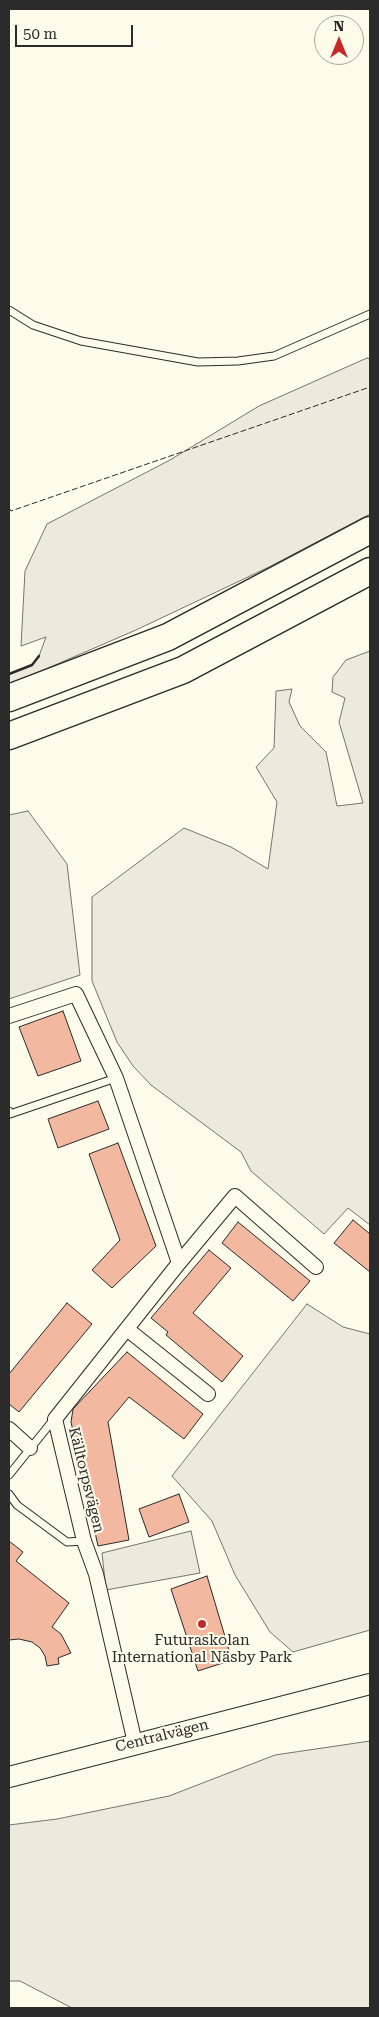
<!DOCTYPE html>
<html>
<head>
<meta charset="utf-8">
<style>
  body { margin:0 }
  #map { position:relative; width:379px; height:2017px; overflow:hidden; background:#fdfbea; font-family:"Roboto Serif",serif }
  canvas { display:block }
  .frame { position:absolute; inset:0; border:10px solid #2b2b2b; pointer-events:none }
  .north { position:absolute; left:314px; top:15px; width:50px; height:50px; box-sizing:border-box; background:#fdfbea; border:1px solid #a9a89e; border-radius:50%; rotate:0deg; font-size:14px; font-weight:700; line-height:20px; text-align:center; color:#2b2b2b }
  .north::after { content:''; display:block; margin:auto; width:18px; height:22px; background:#c62828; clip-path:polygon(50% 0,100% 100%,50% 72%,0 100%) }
  .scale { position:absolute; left:15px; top:25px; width:118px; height:22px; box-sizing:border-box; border:2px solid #2b2b2b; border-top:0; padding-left:6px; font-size:15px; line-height:18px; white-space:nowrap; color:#2b2b2b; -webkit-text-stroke:4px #fdfbea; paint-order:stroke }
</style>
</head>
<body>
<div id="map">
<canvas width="379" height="2017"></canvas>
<div class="frame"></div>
<div class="north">N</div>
<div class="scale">50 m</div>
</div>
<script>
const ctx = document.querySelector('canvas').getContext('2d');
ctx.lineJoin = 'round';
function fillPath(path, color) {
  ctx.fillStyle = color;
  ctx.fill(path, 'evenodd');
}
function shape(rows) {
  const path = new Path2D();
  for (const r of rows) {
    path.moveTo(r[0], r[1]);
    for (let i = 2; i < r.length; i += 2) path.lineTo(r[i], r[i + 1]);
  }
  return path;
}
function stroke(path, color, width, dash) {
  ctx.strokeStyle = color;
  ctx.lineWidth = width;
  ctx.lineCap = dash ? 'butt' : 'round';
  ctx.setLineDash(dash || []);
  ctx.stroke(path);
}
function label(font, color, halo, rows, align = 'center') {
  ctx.font = font + ' "Roboto Serif",serif';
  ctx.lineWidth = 4;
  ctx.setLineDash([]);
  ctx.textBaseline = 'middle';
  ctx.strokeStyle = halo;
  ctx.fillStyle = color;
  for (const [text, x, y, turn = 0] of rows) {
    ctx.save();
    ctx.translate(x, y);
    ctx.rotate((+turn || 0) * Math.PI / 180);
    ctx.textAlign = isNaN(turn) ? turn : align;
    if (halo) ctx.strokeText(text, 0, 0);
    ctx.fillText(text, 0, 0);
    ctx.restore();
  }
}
const green = shape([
  [367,358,370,359,370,514,269,567,136,630,9,685,9,674,32,665,39,656,46,637,21,646,25,571,47,524,170,460,259,406,367,358],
  [370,651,370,1225,348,1208,324,1234,251,1171,241,1152,151,1085,133,1066,117,1042,92,981,92,897,184,828,231,847,268,869,277,802,256,767,274,748,276,691,292,689,289,702,300,726,326,752,337,806,363,803,339,722,345,698,332,692,333,677,346,660,370,651],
  [307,1304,343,1327,370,1334,370,1630,293,1652,270,1632,235,1575,212,1521,172,1476,307,1304],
  [370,1741,370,2008,72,2008,20,1981,9,1981,9,1825,57,1819,169,1796,275,1755,370,1741]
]);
const parking = shape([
  [28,811,67,864,80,975,9,999,9,815,28,811],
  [191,1531,200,1573,106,1590,102,1553,191,1531]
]);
const building = shape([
  [63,1011,81,1061,38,1076,19,1027,63,1011],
  [98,1101,109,1129,58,1148,48,1119,98,1101],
  [118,1143,156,1246,112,1288,92,1270,120,1240,89,1154,118,1143],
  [353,1220,370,1234,370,1272,334,1243,353,1220],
  [238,1222,310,1281,293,1301,222,1243,238,1222],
  [209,1250,231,1268,193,1313,243,1356,222,1382,166,1335,168,1332,151,1318,209,1250],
  [67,1303,92,1324,19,1412,9,1404,9,1374,67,1303],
  [127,1352,203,1414,184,1439,129,1397,108,1422,129,1540,98,1546,71,1422,73,1409,127,1352],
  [179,1494,189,1522,149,1537,139,1509,179,1494],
  [9,1541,23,1552,16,1561,69,1603,52,1627,61,1634,71,1653,58,1658,59,1664,47,1666,45,1656,40,1648,32,1642,19,1639,9,1640,9,1541],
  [207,1576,232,1660,198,1671,171,1589,207,1576]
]);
const lane = shape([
  [9,310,33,325,81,341,198,362,238,361,274,356,370,314],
  [9,1111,10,1114,116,1078],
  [9,1475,54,1419],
  [9,1494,17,1505,67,1542,84,1541]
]);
const street = shape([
  [9,1016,76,994,116,1078,179,1263,55,1419,84,1541,96,1574,135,1743],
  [179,1263,235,1196,316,1267],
  [127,1329,208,1394],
  [9,1429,30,1448]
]);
const secondary = shape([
  [9,1777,370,1684]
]);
const highway = shape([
  [9,698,168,637,370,530],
  [9,736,183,670,370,571]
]);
const fence = shape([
  [9,508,11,511,370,387]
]);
const wall = shape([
  [9,674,32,665,39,656]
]);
const markers = [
  [202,1624,5,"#c62828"]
];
const streetNames = [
  ["Källtorpsvägen",86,1480,76],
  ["Centralvägen",162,1736,-14]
];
const poiNames = [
  ["Futuraskolan",202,1641],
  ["International Näsby Park",202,1658]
];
fillPath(green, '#ecebdb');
stroke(green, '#74746e', 1);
fillPath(parking, '#eceadb');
stroke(parking, '#74746e', 1);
fillPath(building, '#f2b8a0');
stroke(building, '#2b2b2b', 1);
stroke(lane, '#2b2b2b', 9);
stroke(street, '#2b2b2b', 16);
stroke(secondary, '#2b2b2b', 22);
stroke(highway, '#2b2b2b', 29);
stroke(lane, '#fdfbea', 7);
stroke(street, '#fdfbea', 14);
stroke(secondary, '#fdfbea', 20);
stroke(highway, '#fdfbea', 26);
stroke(fence, '#2b2b2b', 1, [6, 2.5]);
stroke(wall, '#2b2b2b', 2.5);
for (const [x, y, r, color] of markers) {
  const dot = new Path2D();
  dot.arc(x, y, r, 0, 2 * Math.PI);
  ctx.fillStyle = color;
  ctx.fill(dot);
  stroke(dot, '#fdfbea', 2);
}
label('15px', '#2b2b2b', '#fdfbea', streetNames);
label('15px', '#2b2b2b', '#fdfbea', poiNames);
</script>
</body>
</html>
